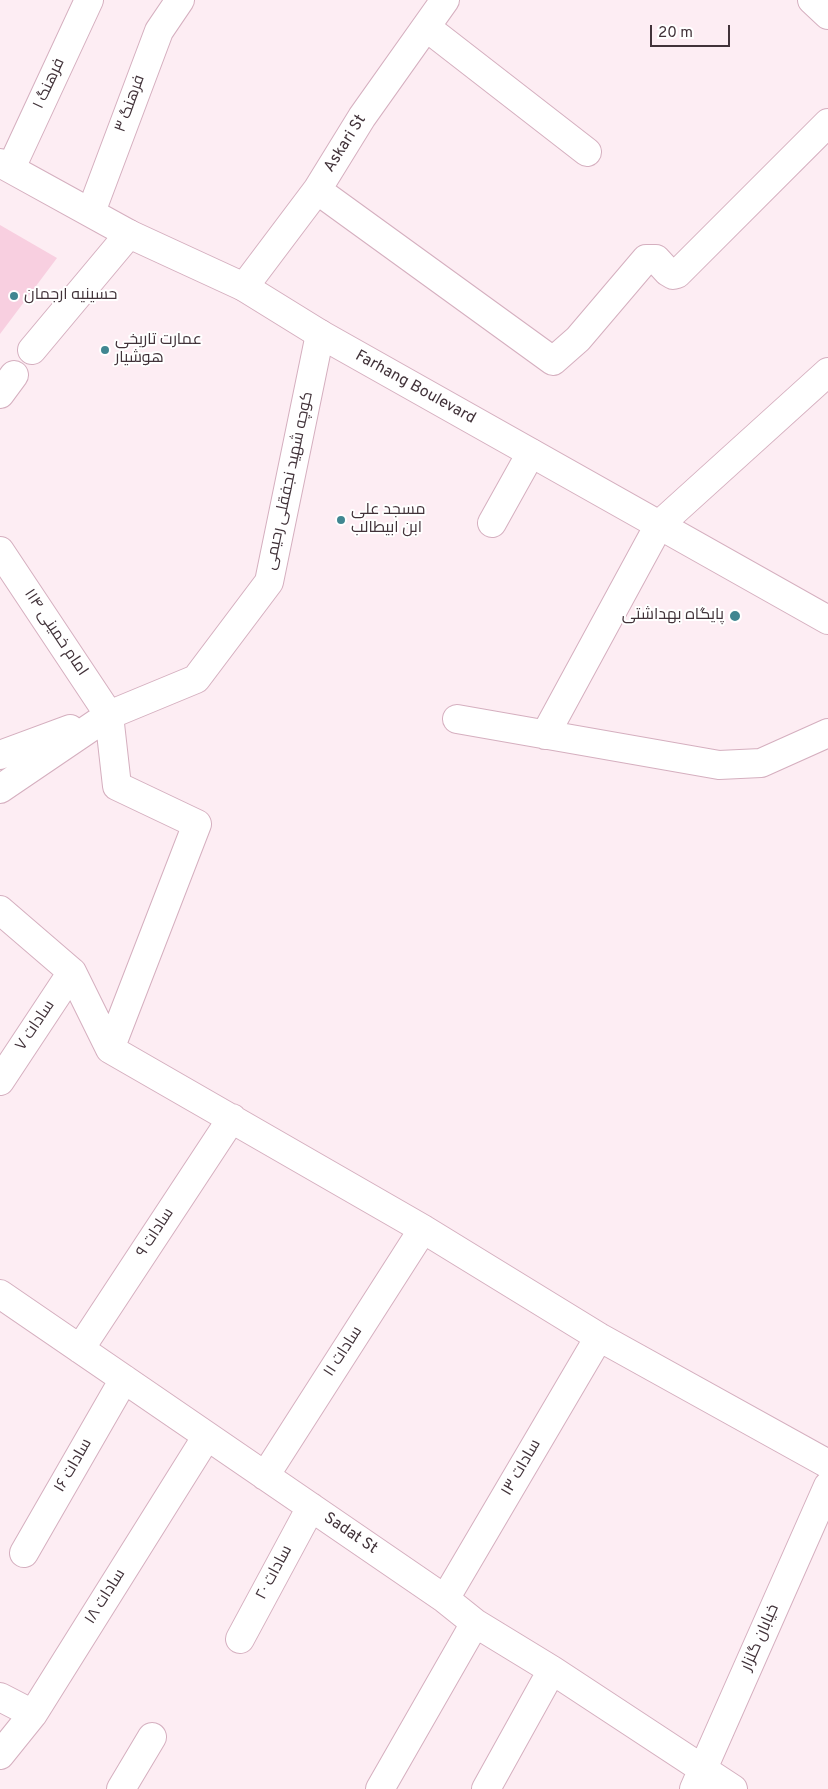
<!DOCTYPE html>
<html>
<head>
<meta charset="utf-8">
<style>
  body { margin:0 }
  #map { position:relative; width:828px; height:1789px; overflow:hidden; background:#fdedf3; font-family:Overpass,sans-serif }
  canvas { display:block }
  .scale { position:absolute; left:650px; top:25px; width:80px; height:22px; box-sizing:border-box; border:2px solid #413239; border-top:0; padding-left:6px; font-size:15px; line-height:18px; white-space:nowrap; color:#413239; -webkit-text-stroke:4px #fff; paint-order:stroke }
</style>
</head>
<body>
<div id="map">
<canvas width="828" height="1789"></canvas>
<div class="scale">20 m</div>
</div>
<script>
const ctx = document.querySelector('canvas').getContext('2d');
ctx.lineJoin = 'round';
function fillPath(path, color) {
  ctx.fillStyle = color;
  ctx.fill(path, 'evenodd');
}
function shape(rows) {
  const path = new Path2D();
  for (const r of rows) {
    path.moveTo(r[0], r[1]);
    for (let i = 2; i < r.length; i += 2) path.lineTo(r[i], r[i + 1]);
  }
  return path;
}
function stroke(path, color, width, dash) {
  ctx.strokeStyle = color;
  ctx.lineWidth = width;
  ctx.lineCap = dash ? 'butt' : 'round';
  ctx.setLineDash(dash || []);
  ctx.stroke(path);
}
function label(font, color, halo, rows, align = 'center') {
  ctx.font = font + ' Overpass,Cairo,sans-serif';
  ctx.lineWidth = 4;
  ctx.setLineDash([]);
  ctx.textBaseline = 'middle';
  ctx.strokeStyle = halo;
  ctx.fillStyle = color;
  for (const [text, x, y, turn = 0] of rows) {
    ctx.save();
    ctx.translate(x, y);
    ctx.rotate((+turn || 0) * Math.PI / 180);
    ctx.textAlign = isNaN(turn) ? turn : align;
    if (halo) ctx.strokeText(text, 0, 0);
    ctx.fillText(text, 0, 0);
    ctx.restore();
  }
}
const building = shape([
  [0,225,57,258,0,334]
]);
const minor = shape([
  [812,0,828,15],
  [426,27,587,152],
  [11,168,89,0],
  [317,190,553,361,578,339,646,259,656,259,668,272,673,275,677,274,828,123],
  [91,212,159,31,180,0],
  [244,287,317,190,362,117,445,0],
  [32,350,129,234],
  [0,394,14,375],
  [492,523,531,453],
  [0,551,109,715,117,786,197,824,110,1049],
  [457,719,719,765,761,763,828,733],
  [545,735,659,525,828,372],
  [0,755,70,729],
  [0,789,109,715,196,679,269,582,320,334],
  [0,910,72,972,110,1049,423,1229,599,1337,828,1464],
  [0,1081,72,972],
  [0,1294,445,1599,475,1623,552,1670,733,1789],
  [80,1349,232,1118],
  [265,1476,423,1229],
  [24,1553,124,1379],
  [445,1599,599,1337],
  [240,1639,311,1507],
  [0,1697,33,1714],
  [0,1755,33,1714,207,1436],
  [121,1789,152,1737],
  [380,1789,475,1623],
  [486,1789,552,1670],
  [694,1789,828,1486]
]);
const major = shape([
  [0,163,129,234,244,287,320,334,828,620]
]);
const markers = [
  [14,296,5,"#408691"],
  [105,350,5,"#408691"],
  [341,520,5,"#408691"],
  [735,616,6,"#408691"]
];
const streetNames = [
  ["فرهنگ ۱",50,84,-65],
  ["فرهنگ ۳",131,104,-70],
  ["Askari St",346,144,-58],
  ["Farhang Boulevard",415,388,29],
  ["کوچه شهید نجفقلی رحیمی",290,481,-78],
  ["امام خمینی ۱۱۴",55,633,56],
  ["سادات ۷",36,1026,-56],
  ["سادات ۹",156,1233,-57],
  ["سادات ۱۱",344,1352,-57],
  ["سادات ۱۶",74,1466,-60],
  ["سادات ۱۳",522,1468,-60],
  ["Sadat St",350,1534,34],
  ["سادات ۲۰",275,1573,-62],
  ["سادات ۱۸",106,1597,-58],
  ["خیابان گلزار",761,1638,-66]
];
const poiNames = [
  ["حسینیه ارجمان",24,296],
  ["عمارت تاریخی",115,341],
  ["هوشیار",115,359],
  ["مسجد علی",351,511],
  ["ابن ابیطالب",351,529],
  ["پایگاه بهداشتی",724,616,"right"]
];
fillPath(building, '#f8cfe0');
stroke(minor, '#d5afbf', 30);
stroke(major, '#d5afbf', 30);
stroke(minor, '#fff', 28);
stroke(major, '#fff', 28);
for (const [x, y, r, color] of markers) {
  const dot = new Path2D();
  dot.arc(x, y, r, 0, 2 * Math.PI);
  ctx.fillStyle = color;
  ctx.fill(dot);
  stroke(dot, '#fff', 2);
}
label('16px', '#413239', '#fff', streetNames);
label('16px', '#413239', '#fff', poiNames, 'left');
</script>
</body>
</html>
